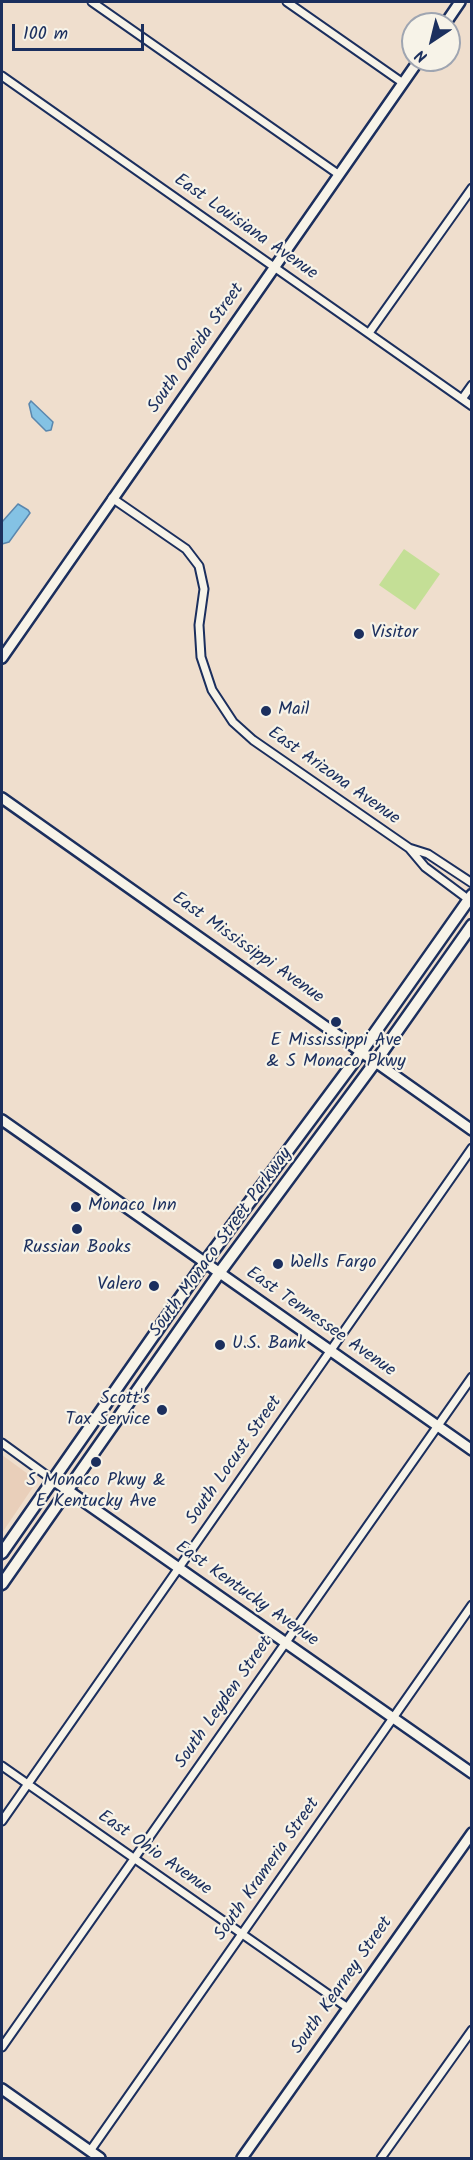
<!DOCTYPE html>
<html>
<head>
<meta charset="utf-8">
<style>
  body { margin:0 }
  #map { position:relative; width:473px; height:2160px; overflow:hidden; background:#efdecd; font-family:Kalam,sans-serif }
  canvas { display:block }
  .frame { position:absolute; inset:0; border:3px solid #1b2f5e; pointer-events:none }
  .north { position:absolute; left:401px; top:12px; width:60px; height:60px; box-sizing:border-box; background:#f7f3e8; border:2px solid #9fa5b1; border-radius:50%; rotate:215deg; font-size:16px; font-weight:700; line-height:24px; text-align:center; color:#1b2f5e }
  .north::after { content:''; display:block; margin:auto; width:21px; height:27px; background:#1b2f5e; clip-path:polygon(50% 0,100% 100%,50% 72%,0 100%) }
  .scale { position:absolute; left:12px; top:24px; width:132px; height:27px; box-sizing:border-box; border:3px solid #1b2f5e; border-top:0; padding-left:8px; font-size:18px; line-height:21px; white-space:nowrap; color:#1b2f5e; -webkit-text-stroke:4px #f7f3e8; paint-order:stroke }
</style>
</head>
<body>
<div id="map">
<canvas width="473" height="2160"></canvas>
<div class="frame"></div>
<div class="north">N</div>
<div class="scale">100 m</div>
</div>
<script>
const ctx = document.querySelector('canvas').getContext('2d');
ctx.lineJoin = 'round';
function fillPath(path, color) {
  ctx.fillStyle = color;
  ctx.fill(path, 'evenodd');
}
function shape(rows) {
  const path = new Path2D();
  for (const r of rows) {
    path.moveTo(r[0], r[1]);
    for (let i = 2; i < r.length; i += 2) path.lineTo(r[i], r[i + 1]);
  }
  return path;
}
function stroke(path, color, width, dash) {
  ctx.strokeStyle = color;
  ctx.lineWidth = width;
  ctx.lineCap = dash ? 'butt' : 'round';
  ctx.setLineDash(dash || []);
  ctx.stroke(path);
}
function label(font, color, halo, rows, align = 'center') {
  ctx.font = font + ' Kalam,sans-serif';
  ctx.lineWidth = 4.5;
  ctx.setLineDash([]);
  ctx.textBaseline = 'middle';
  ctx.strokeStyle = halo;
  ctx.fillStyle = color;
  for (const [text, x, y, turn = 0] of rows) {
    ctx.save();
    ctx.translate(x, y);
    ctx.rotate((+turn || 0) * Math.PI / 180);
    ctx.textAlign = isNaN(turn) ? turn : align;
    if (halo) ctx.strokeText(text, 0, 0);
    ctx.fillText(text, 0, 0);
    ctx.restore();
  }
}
const built = shape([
  [2,1455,28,1474,33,1487,2,1533]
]);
const green = shape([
  [404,549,440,574,415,610,379,585]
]);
const water = shape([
  [31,401,53,422,51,430,46,431,32,417,29,404,31,401],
  [18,504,28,510,30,513,9,542,2,544,2,522,18,504]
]);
const street = shape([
  [92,2,338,174],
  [287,2,403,83],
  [2,76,472,406],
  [369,333,472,188],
  [462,399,472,385],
  [112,498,186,549,199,566,204,589,199,625,201,657,212,690,233,722,253,740,409,848,425,867,472,902],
  [409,848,428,854,472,883],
  [2,1443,53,1480],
  [2,1766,348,2008],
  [2,1821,472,1148],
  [2,2047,472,1377],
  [90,2151,472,1605],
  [381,2158,472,2030]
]);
const secondary = shape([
  [445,24,460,2],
  [2,658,419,60],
  [2,798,472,1130],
  [2,1120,472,1450],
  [53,1480,472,1773],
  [2,2089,100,2158],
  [242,2158,472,1833]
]);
const primary = shape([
  [2,1553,205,1262,362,1051,472,895],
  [2,1584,220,1272,376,1061,472,925]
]);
const markers = [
  [359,634,6,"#1b2f5e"],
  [266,711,6,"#1b2f5e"],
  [336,1022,6,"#1b2f5e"],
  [76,1207,6,"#1b2f5e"],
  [77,1229,6,"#1b2f5e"],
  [278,1264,6,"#1b2f5e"],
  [154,1286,6,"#1b2f5e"],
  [220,1345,6,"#1b2f5e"],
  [162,1410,6,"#1b2f5e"],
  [96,1462,6,"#1b2f5e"]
];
const streetNames = [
  ["East Louisiana Avenue",245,228,35],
  ["South Oneida Street",197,349,-55],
  ["East Arizona Avenue",333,777,35],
  ["East Mississippi Avenue",247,949,35],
  ["South Monaco Street Parkway",222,1243,-54],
  ["East Tennessee Avenue",320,1323,35],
  ["South Locust Street",235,1461,-55],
  ["East Kentucky Avenue",246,1595,35],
  ["South Leyden Street",225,1703,-55],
  ["East Ohio Avenue",154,1854,35],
  ["South Krameria Street",268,1870,-55],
  ["South Kearney Street",343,1986,-55]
];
const poiNames = [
  ["Visitor",371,634],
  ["Mail",278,711],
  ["E Mississippi Ave",336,1042,"center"],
  ["& S Monaco Pkwy",336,1063,"center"],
  ["Monaco Inn",88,1207],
  ["Russian Books",77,1249,"center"],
  ["Wells Fargo",290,1264],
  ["Valero",142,1286,"right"],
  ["U.S. Bank",232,1345],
  ["Scott's",150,1400,"right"],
  ["Tax Service",150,1421,"right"],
  ["S Monaco Pkwy &",96,1482,"center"],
  ["E Kentucky Ave",96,1503,"center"]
];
fillPath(built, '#e9cfba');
fillPath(green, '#c4df96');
fillPath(water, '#84c2e4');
stroke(water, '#5a87ae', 1.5);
stroke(street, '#1b2f5e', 11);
stroke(secondary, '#1b2f5e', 14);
stroke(primary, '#1b2f5e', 15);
stroke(street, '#f7f3e8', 7);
stroke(secondary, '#f7f3e8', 9);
stroke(primary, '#f7f3e8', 10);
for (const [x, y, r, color] of markers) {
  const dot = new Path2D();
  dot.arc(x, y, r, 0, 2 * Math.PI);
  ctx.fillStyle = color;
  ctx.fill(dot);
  stroke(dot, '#f7f3e8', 2);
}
label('18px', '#1b2f5e', '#f7f3e8', streetNames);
label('18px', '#1b2f5e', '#f7f3e8', poiNames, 'left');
</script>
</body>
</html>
